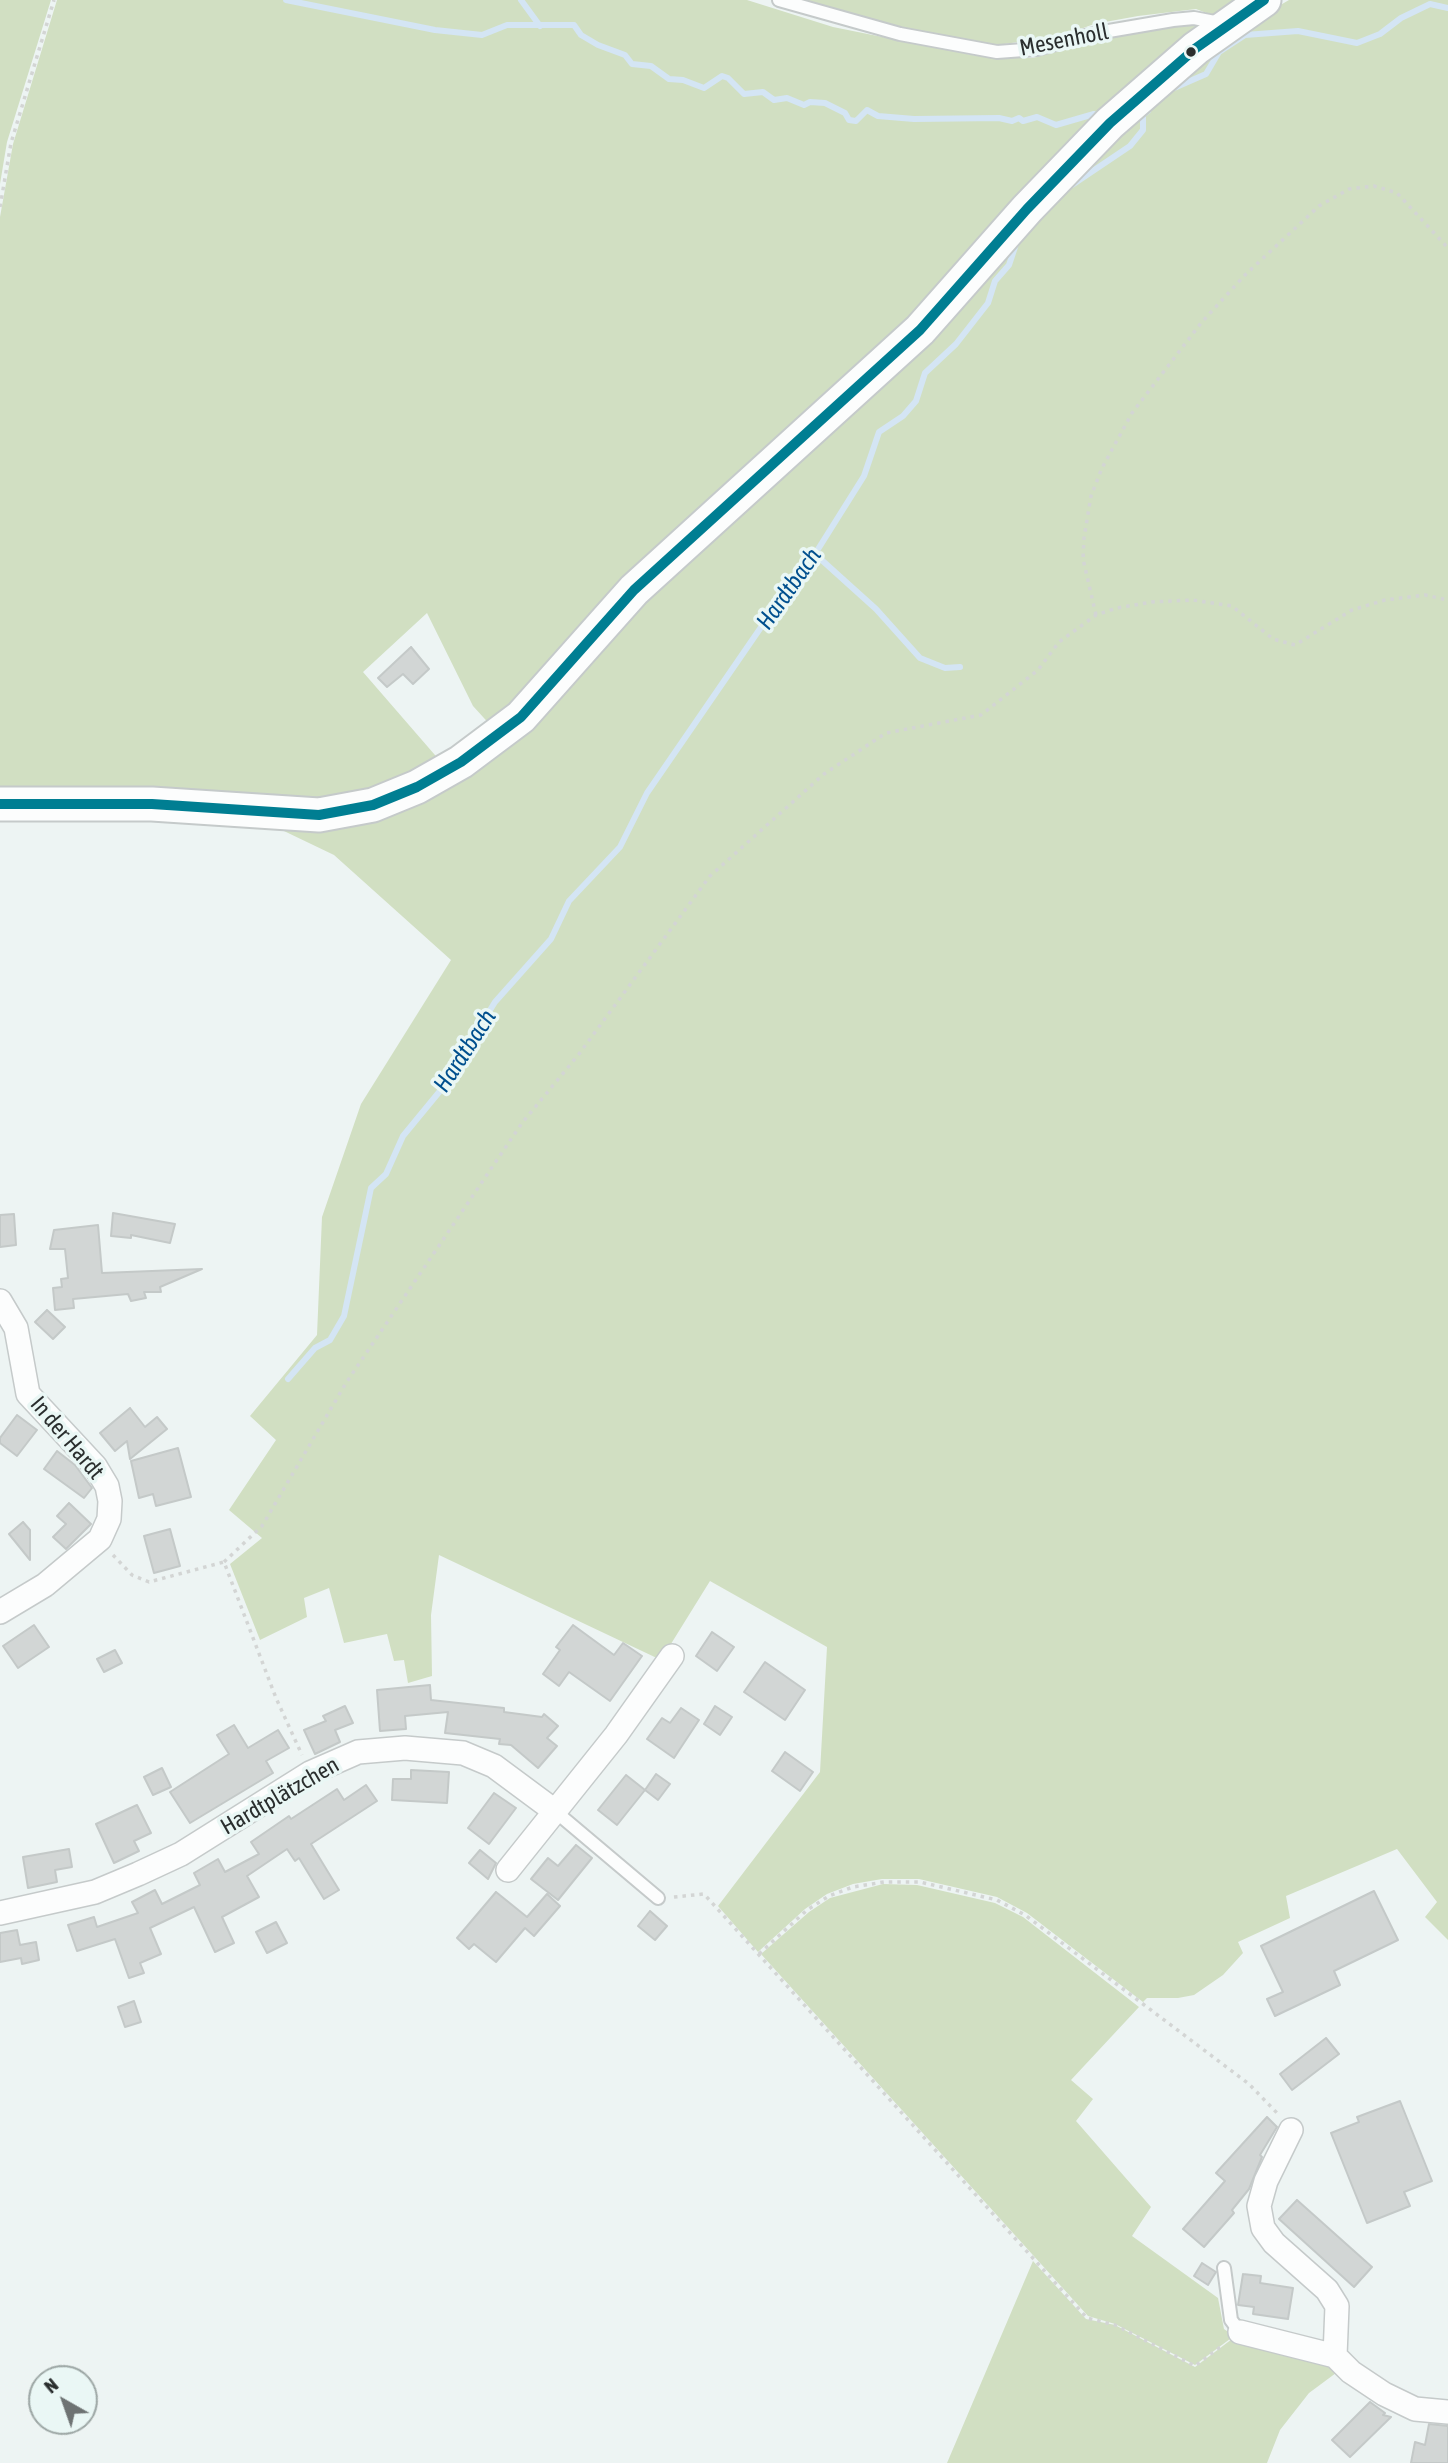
<!DOCTYPE html>
<html>
<head>
<meta charset="utf-8">
<style>
  body { margin:0 }
  #map { position:relative; width:1448px; height:2463px; overflow:hidden; background:#edf4f3; font-family:"Asap Condensed",sans-serif }
  canvas { display:block }
  .north { position:absolute; left:28px; top:2365px; width:70px; height:70px; box-sizing:border-box; background:#eaf7f5; border:2px solid #9da7a5; border-radius:50%; rotate:320deg; font-size:19px; font-weight:700; line-height:28px; text-align:center; color:#2a2e2e }
  .north::after { content:''; display:block; margin:auto; width:24px; height:32px; background:#6e7373; clip-path:polygon(50% 0,100% 100%,50% 72%,0 100%) }
</style>
</head>
<body>
<div id="map">
<canvas width="1448" height="2463"></canvas>
<div class="north">N</div>
</div>
<script>
const ctx = document.querySelector('canvas').getContext('2d');
ctx.lineJoin = 'round';
function fillPath(path, color) {
  ctx.fillStyle = color;
  ctx.fill(path, 'evenodd');
}
function shape(rows) {
  const path = new Path2D();
  for (const r of rows) {
    path.moveTo(r[0], r[1]);
    for (let i = 2; i < r.length; i += 2) path.lineTo(r[i], r[i + 1]);
  }
  return path;
}
function stroke(path, color, width, dash) {
  ctx.strokeStyle = color;
  ctx.lineWidth = width;
  ctx.lineCap = dash ? 'butt' : 'round';
  ctx.setLineDash(dash || []);
  ctx.stroke(path);
}
function label(font, color, halo, rows, align = 'center') {
  ctx.font = font + ' "Asap Condensed",sans-serif';
  ctx.lineWidth = 7;
  ctx.setLineDash([]);
  ctx.textBaseline = 'middle';
  ctx.strokeStyle = halo;
  ctx.fillStyle = color;
  for (const [text, x, y, turn = 0] of rows) {
    ctx.save();
    ctx.translate(x, y);
    ctx.rotate((+turn || 0) * Math.PI / 180);
    ctx.textAlign = isNaN(turn) ? turn : align;
    if (halo) ctx.strokeText(text, 0, 0);
    ctx.fillText(text, 0, 0);
    ctx.restore();
  }
}
const green = shape([
  [0,0,51,0,7,142,0,184],
  [57,0,747,0,833,27,972,55,1011,58,1033,58,1138,30,1195,21,1218,26,1156,98,1250,23,1289,0,1448,0,1448,1940,1425,1917,1437,1902,1397,1849,1286,1896,1290,1918,1238,1942,1243,1953,1223,1975,1194,1995,1178,1998,1147,1998,1143,2002,1027,1913,997,1897,919,1879,882,1879,853,1884,827,1894,805,1909,758,1952,718,1906,820,1772,827,1647,710,1581,661,1660,439,1555,431,1615,432,1676,408,1683,404,1660,394,1661,387,1634,344,1643,329,1588,304,1598,307,1617,260,1640,230,1564,262,1538,229,1510,276,1440,250,1416,317,1335,322,1217,361,1104,451,960,334,855,261,820,323,823,504,740,473,706,427,613,363,672,441,762,344,804,0,799,0,217,13,144],
  [791,0,1249,0,1222,19,1196,9,1138,16,1094,24,1062,36,997,45,939,38],
  [883,1884,917,1885,995,1903,1023,1917,1139,2007,1071,2080,1093,2099,1076,2121,1151,2207,1132,2236,1218,2298,1224,2329,1234,2336,1195,2365,1115,2324,1088,2316,761,1954,809,1912,830,1898],
  [1033,2261,1086,2319,1115,2325,1195,2367,1236,2336,1323,2358,1336,2373,1309,2393,1280,2430,1267,2463,947,2463]
]);
const stream = shape([
  [286,0,435,30,482,35,507,25,574,25,581,35,598,45,625,55,632,64,651,66,669,79,683,80,704,88,722,76,728,78,744,94,763,92,774,100,787,98,804,105,810,102,825,103,845,113,849,120,856,121,867,110,878,116,914,119,999,118,1012,121,1019,118,1023,121,1037,117,1056,125,1094,114],
  [521,0,540,26],
  [1174,88,1206,74,1219,52,1245,35,1298,31,1357,43,1380,34,1401,18,1430,4,1448,8],
  [1072,185,1130,146,1143,130,1143,115,1148,111],
  [815,554,876,609,920,658,945,668,960,667],
  [288,1379,315,1348,330,1340,344,1316,371,1188,386,1174,403,1136,440,1091,495,1002,551,939,569,901,620,847,647,793,777,604,815,554,864,476,879,432,903,416,916,401,925,373,956,344,988,303,995,281,1009,265,1016,244]
]);
const building = shape([
  [411,647,429,669,413,684,403,674,387,687,378,678,411,647],
  [113,1213,175,1224,170,1243,131,1235,131,1238,111,1236,113,1213],
  [14,1214,16,1245,0,1247,0,1215,14,1214],
  [98,1225,102,1273,202,1269,160,1287,161,1292,144,1292,146,1298,131,1301,128,1294,73,1299,74,1308,55,1310,53,1288,62,1287,61,1279,68,1278,65,1249,50,1249,54,1230,98,1225],
  [47,1310,65,1327,53,1339,35,1322,47,1310],
  [130,1408,145,1427,157,1417,167,1429,130,1459,127,1441,115,1451,100,1433,130,1408],
  [17,1415,37,1430,17,1456,0,1443,0,1438,17,1415],
  [178,1448,191,1497,156,1506,153,1494,139,1498,131,1461,178,1448],
  [57,1451,75,1465,92,1488,84,1498,44,1469,57,1451],
  [69,1503,91,1524,66,1549,53,1537,66,1524,57,1516,69,1503],
  [23,1522,30,1530,30,1560,9,1534,23,1522],
  [170,1529,180,1566,154,1573,144,1536,170,1529],
  [34,1625,49,1647,18,1668,3,1646,34,1625],
  [573,1625,614,1655,623,1643,642,1656,610,1701,569,1672,559,1686,543,1674,560,1650,556,1647,573,1625],
  [712,1632,734,1647,717,1671,696,1656,712,1632],
  [115,1650,122,1663,104,1672,97,1659,115,1650],
  [765,1662,805,1690,785,1720,744,1692,765,1662],
  [430,1685,431,1700,504,1708,504,1712,542,1717,544,1714,558,1726,547,1738,557,1746,538,1768,511,1745,499,1744,500,1739,445,1733,448,1712,405,1716,406,1729,380,1731,377,1690,430,1685],
  [345,1706,353,1723,335,1730,340,1742,315,1754,304,1730,326,1721,323,1716,345,1706],
  [715,1706,732,1717,720,1735,704,1724,715,1706],
  [681,1708,699,1720,674,1758,647,1739,662,1718,670,1723,681,1708],
  [234,1725,248,1748,278,1730,289,1748,266,1761,273,1773,190,1823,170,1792,229,1754,217,1735,234,1725],
  [785,1752,813,1772,800,1791,772,1771,785,1752],
  [162,1768,171,1787,153,1795,144,1777,162,1768],
  [411,1770,449,1772,447,1803,392,1800,393,1779,411,1779,411,1770],
  [656,1774,670,1784,658,1800,645,1790,656,1774],
  [626,1775,645,1790,617,1825,598,1810,626,1775],
  [366,1785,377,1801,311,1844,339,1890,324,1899,299,1858,295,1861,287,1849,247,1876,259,1897,222,1917,234,1943,215,1952,194,1907,150,1928,161,1954,140,1963,144,1973,129,1978,115,1939,77,1951,68,1925,94,1917,97,1927,138,1913,132,1902,155,1890,162,1904,200,1885,194,1873,218,1859,225,1872,259,1854,251,1842,289,1816,291,1819,337,1789,344,1800,366,1785],
  [494,1793,516,1808,489,1844,468,1828,494,1793],
  [137,1805,151,1833,134,1841,139,1851,114,1863,96,1824,137,1805],
  [576,1845,592,1858,558,1900,531,1879,548,1858,558,1866,576,1845],
  [69,1849,72,1867,55,1870,57,1882,28,1888,23,1857,69,1849],
  [480,1850,496,1863,488,1879,469,1863,480,1850],
  [1374,1891,1398,1940,1334,1971,1340,1985,1275,2016,1267,1999,1283,1992,1261,1946,1374,1891],
  [496,1892,527,1917,547,1894,560,1906,534,1936,525,1928,496,1962,474,1944,469,1949,457,1938,496,1892],
  [650,1911,667,1926,655,1940,638,1926,650,1911],
  [276,1922,287,1943,267,1953,256,1932,276,1922],
  [17,1930,20,1945,36,1942,39,1960,22,1964,21,1958,0,1962,0,1933,17,1930],
  [134,2001,141,2022,125,2027,118,2007,134,2001],
  [1326,2038,1339,2054,1292,2090,1280,2074,1326,2038],
  [1400,2101,1432,2181,1404,2192,1410,2206,1367,2223,1331,2133,1359,2122,1357,2117,1400,2101],
  [1267,2117,1277,2127,1260,2155,1262,2157,1249,2189,1232,2210,1234,2213,1204,2247,1183,2229,1225,2181,1216,2173,1267,2117],
  [1297,2200,1372,2267,1354,2287,1279,2219,1297,2200],
  [1202,2263,1216,2272,1208,2285,1194,2276,1202,2263],
  [1243,2274,1261,2276,1260,2283,1293,2288,1288,2319,1253,2314,1254,2307,1238,2305,1243,2274],
  [1370,2402,1385,2413,1383,2415,1391,2417,1350,2457,1332,2440,1370,2402],
  [1429,2424,1448,2426,1448,2463,1411,2463,1415,2442,1425,2445,1429,2424]
]);
const path = shape([
  [0,207,11,143,54,0],
  [1096,615,1083,559,1084,538,1091,496,1102,468,1132,413,1201,323,1245,275,1319,206,1349,189,1374,186,1397,193,1448,248],
  [113,1555,132,1575,149,1582,224,1562,276,1698,302,1755],
  [224,1562,262,1526,346,1383,522,1123,579,1054,710,876,824,774,886,733,981,715,1038,670,1059,642,1096,615,1117,608,1152,602,1193,600,1232,606,1273,639,1295,645,1352,610,1385,600,1425,595,1448,600],
  [674,1897,704,1894,1087,2318,1115,2325,1195,2366,1223,2345],
  [759,1954,807,1910,829,1896,853,1887,884,1882,920,1882,997,1900,1025,1915,1249,2084,1279,2115]
]);
const service = shape([
  [779,0,900,34,997,52,1037,49,1097,33,1173,20,1194,18,1220,23],
  [556,1812,658,1898],
  [1224,2268,1231,2320,1240,2332]
]);
const minor = shape([
  [0,1301,16,1328,28,1394,95,1466,107,1486,110,1501,109,1519,100,1539,45,1585,0,1612],
  [508,1870,616,1735,672,1656],
  [0,1913,95,1892,138,1874,181,1854,310,1773,358,1752,405,1748,463,1753,494,1766,556,1812],
  [1291,2130,1266,2181,1259,2206,1263,2228,1274,2243,1327,2290,1337,2306,1335,2356],
  [1240,2332,1335,2356,1351,2372,1384,2394,1415,2409,1448,2412]
]);
const secondary = shape([
  [0,804,152,804,319,815,373,805,417,787,461,762,521,717,634,590,920,330,1027,209,1110,123,1196,48,1264,0]
]);
const bus1 = shape([
  [0,804,152,804,319,815,373,805,417,787,461,762,521,717,634,590,920,330,1027,209,1110,123,1196,48,1264,0]
]);
const markers = [
  [1191,52,6,"#2a2e2e"]
];
const streetNames = [
  ["Mesenholl",1064,40,-11],
  ["In der Hardt",67,1438,50],
  ["Hardtplätzchen",280,1796,-30]
];
const waterNames = [
  ["Hardtbach",789,589,-55],
  ["Hardtbach",465,1051,-57]
];
fillPath(green, '#d1dfc2');
stroke(stream, '#d4e5f4', 6);
fillPath(building, '#d2d6d5');
stroke(building, '#c4c9c8', 2);
stroke(service, '#c5caca', 16);
stroke(minor, '#c5caca', 26);
stroke(secondary, '#c5caca', 37);
stroke(path, '#d3d5d4', 3.5, [3.5, 5]);
stroke(service, '#fcfdfd', 12);
stroke(minor, '#fcfdfd', 23);
stroke(secondary, '#fcfdfd', 33);
stroke(bus1, '#007e92', 10);
for (const [x, y, r, color] of markers) {
  const dot = new Path2D();
  dot.arc(x, y, r, 0, 2 * Math.PI);
  ctx.fillStyle = color;
  ctx.fill(dot);
  stroke(dot, '#eaf7f5', 2.5);
}
label('23px', '#2a2e2e', '#eaf7f5', streetNames);
label('italic 24px', '#004f8e', '#eaf7f5', waterNames);
</script>
</body>
</html>
